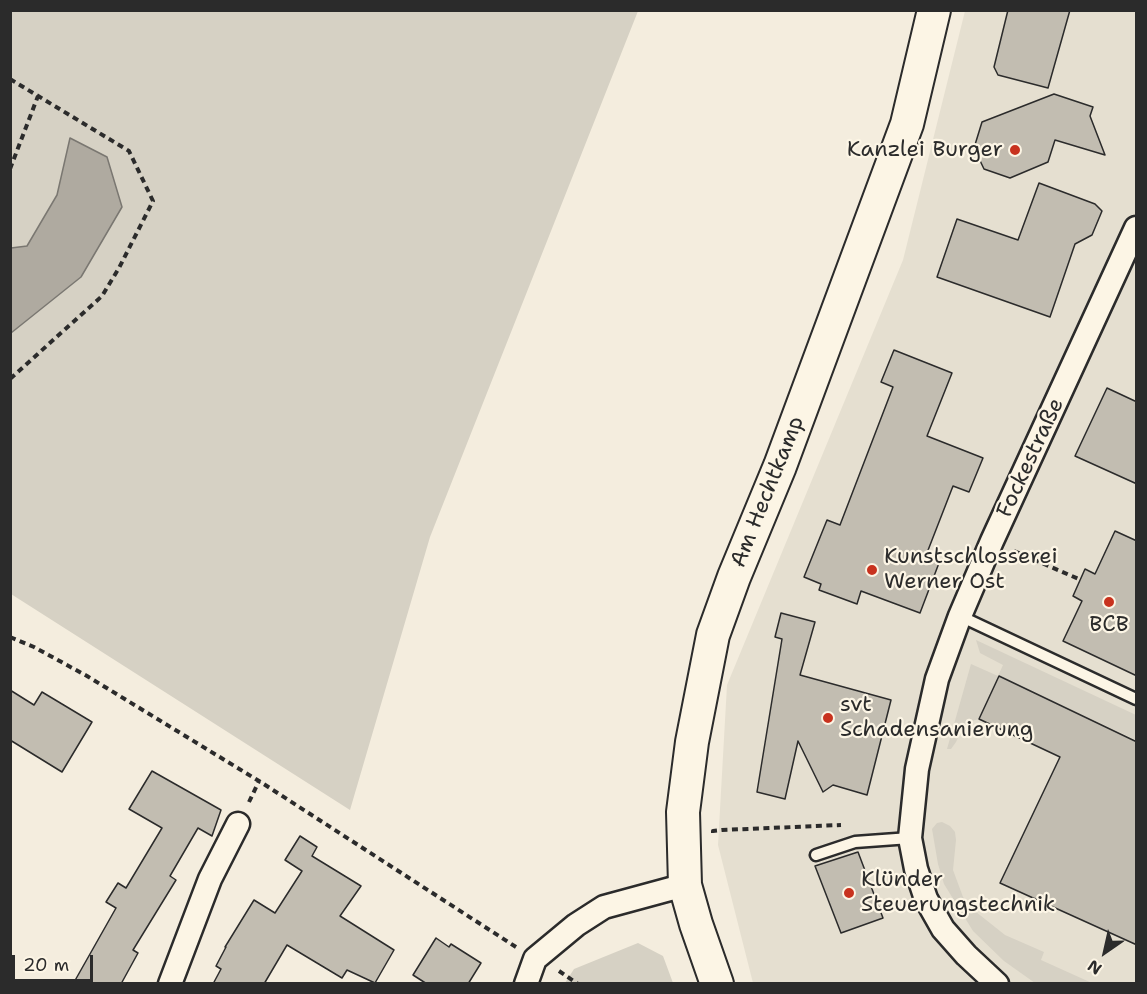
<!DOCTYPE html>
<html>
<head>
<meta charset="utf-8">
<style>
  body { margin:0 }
  #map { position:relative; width:1147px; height:994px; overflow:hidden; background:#f4edde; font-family:"Shantell Sans",sans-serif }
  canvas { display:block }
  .frame { position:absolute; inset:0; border:12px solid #2b2b2b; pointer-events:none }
  .north { position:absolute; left:1075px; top:922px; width:60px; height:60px; -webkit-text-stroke:4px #fcf5e5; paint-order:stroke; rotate:214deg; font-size:16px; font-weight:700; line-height:24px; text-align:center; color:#2b2b2b }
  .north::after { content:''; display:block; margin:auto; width:21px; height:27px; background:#2b2b2b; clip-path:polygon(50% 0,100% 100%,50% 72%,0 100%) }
  .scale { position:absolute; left:12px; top:955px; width:81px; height:27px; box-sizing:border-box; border:3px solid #2b2b2b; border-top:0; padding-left:8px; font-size:18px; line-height:21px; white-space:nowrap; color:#2b2b2b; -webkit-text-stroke:4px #fcf5e5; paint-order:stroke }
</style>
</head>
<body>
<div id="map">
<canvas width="1147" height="994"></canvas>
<div class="frame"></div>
<div class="north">N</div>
<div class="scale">20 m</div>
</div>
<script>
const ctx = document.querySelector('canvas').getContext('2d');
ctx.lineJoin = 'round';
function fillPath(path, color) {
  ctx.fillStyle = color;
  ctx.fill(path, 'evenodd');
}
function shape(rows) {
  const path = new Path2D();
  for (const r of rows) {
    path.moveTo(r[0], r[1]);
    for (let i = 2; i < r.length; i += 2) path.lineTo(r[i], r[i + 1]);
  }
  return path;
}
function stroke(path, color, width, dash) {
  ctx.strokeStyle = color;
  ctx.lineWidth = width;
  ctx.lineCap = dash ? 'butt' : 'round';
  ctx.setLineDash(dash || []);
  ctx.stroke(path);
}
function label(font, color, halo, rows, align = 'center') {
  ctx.font = font + ' "Shantell Sans",sans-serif';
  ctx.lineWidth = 4.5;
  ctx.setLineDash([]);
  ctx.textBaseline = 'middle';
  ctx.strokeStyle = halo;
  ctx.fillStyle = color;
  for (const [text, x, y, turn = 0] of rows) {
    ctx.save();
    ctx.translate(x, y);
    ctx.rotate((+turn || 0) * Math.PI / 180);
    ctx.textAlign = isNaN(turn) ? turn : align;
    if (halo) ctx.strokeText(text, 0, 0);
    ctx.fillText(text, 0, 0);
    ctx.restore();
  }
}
const built = shape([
  [965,11,1136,11,1136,983,753,983,718,845,727,685,903,260]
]);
const green = shape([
  [10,11,638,11,430,537,350,810,11,594,11,333,81,277,70,138,57,195,27,246,11,248],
  [976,640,1136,715,1136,740,999,676,979,719,965,723,956,742,951,749,947,749,971,664,998,676,1003,665,980,653],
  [942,822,950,826,955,832,956,840,953,870,963,897,971,908,1005,935,1044,952,1041,960,1092,983,1035,983,1004,961,973,931,944,884,938,864,932,829,937,823],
  [638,943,663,956,673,983,565,983,574,969]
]);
const water = shape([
  [70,138,107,157,122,207,81,277,11,333,11,248,27,246,57,195,70,138]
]);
const building = shape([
  [1008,10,1070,10,1048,88,998,75,994,67,1008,10],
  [1054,94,1093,107,1090,116,1105,155,1055,140,1048,162,1010,178,984,169,974,148,982,122,1054,94],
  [1039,183,1095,204,1102,211,1092,235,1075,244,1050,317,937,277,957,219,1018,240,1039,183],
  [894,350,952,373,927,436,983,458,969,492,953,486,925,558,939,563,920,613,861,591,857,604,819,590,821,584,804,577,827,520,840,525,893,387,881,382,894,350],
  [1107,388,1137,402,1137,484,1075,456,1107,388],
  [1115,531,1137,541,1137,676,1063,641,1082,601,1073,596,1085,569,1095,574,1115,531],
  [781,613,815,622,800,675,891,700,867,795,833,785,823,792,798,741,785,799,757,792,782,639,775,637,781,613],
  [999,676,1137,742,1137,945,1000,883,1060,757,979,719,999,676],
  [10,690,34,705,42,692,92,722,62,772,10,740,10,690],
  [152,771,221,810,212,836,198,828,170,876,176,880,133,950,138,953,121,984,73,984,116,908,106,902,118,883,126,888,162,828,129,809,152,771],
  [300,836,317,847,312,856,361,886,340,916,394,950,375,983,347,970,342,978,287,945,264,984,213,984,221,969,216,966,226,947,225,947,254,900,275,913,302,871,285,860,300,836],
  [858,852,883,918,841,933,815,866,858,852],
  [436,938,449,947,451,944,481,963,468,984,427,984,413,975,436,938]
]);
const path = shape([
  [10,79,129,151,153,201,119,268,102,296,10,379],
  [10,169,38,96],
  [1014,551,1081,580],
  [10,637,34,647,87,676,259,781,516,947],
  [249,802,259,781],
  [713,833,713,831,722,830,841,825],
  [559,971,578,984]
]);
const lane = shape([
  [960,616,1136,699],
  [816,855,855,842,910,838]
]);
const street = shape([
  [170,984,210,879,238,824],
  [526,984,535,959,576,925,604,907,685,885],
  [997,984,966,955,943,929,926,899,916,869,910,838,917,769,937,679,960,616,992,541,1136,228]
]);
const secondary = shape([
  [717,984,696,924,685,885,683,812,692,742,713,635,734,577,780,466,907,124,934,10]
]);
const markers = [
  [1015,150,6,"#c8321e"],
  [872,570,6,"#c8321e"],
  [1109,602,6,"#c8321e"],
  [828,718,6,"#c8321e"],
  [849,893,6,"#c8321e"]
];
const poiNames = [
  ["Kanzlei Burger",1003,150,"right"],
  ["Kunstschlosserei",884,557],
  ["Werner Ost",884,582],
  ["BCB",1109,625,"center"],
  ["svt",840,705],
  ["Schadensanierung",840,730],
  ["Klünder",861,880],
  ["Steuerungstechnik",861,905]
];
const streetNames = [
  ["Fockestraße",1031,458,-65],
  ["Am Hechtkamp",768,492,-68]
];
fillPath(built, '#e5dfd0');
fillPath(green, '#d6d1c4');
fillPath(water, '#afaaa0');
stroke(water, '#7a7771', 1.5);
fillPath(building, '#c2bdb1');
stroke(building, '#2b2b2b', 1.5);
stroke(lane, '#2b2b2b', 15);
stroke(street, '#2b2b2b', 27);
stroke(secondary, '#2b2b2b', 36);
stroke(path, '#2b2b2b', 4, [6, 4.5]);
stroke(lane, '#fcf5e5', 10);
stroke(street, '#fcf5e5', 22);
stroke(secondary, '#fcf5e5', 32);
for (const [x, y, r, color] of markers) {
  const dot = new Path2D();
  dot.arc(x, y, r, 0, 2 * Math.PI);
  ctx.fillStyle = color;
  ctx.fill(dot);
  stroke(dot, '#fcf5e5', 2);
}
label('22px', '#2b2b2b', '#fcf5e5', poiNames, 'left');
label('22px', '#2b2b2b', '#fcf5e5', streetNames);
</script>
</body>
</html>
